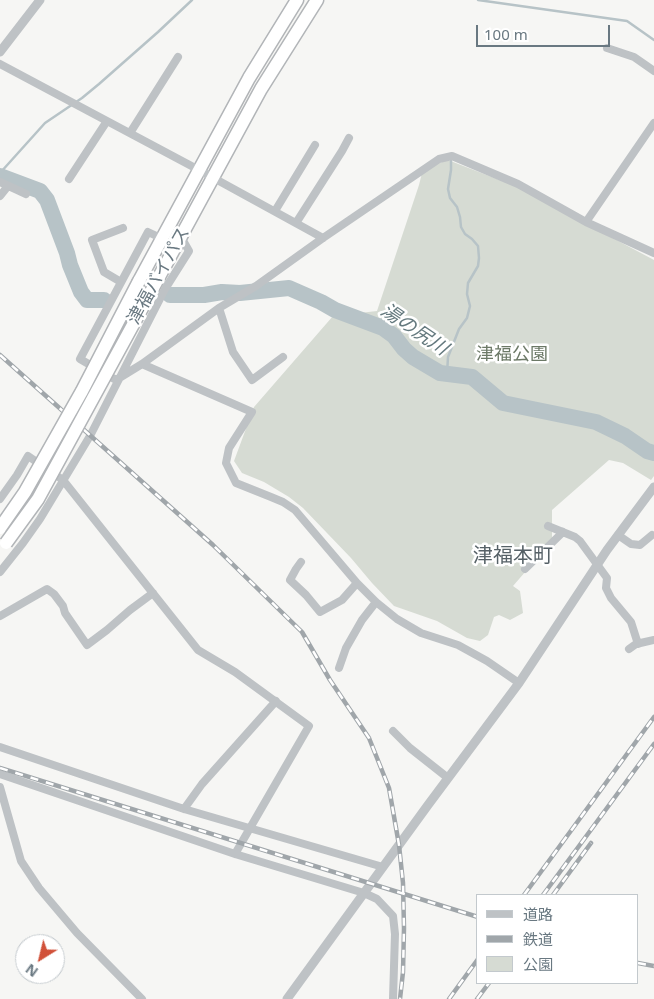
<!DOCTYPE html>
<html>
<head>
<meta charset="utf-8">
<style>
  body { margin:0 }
  #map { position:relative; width:654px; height:999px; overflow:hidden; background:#f6f6f4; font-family:"Noto Sans","Noto Sans JP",sans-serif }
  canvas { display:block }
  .legend { position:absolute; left:476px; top:894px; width:162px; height:90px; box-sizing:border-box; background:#fff; border:1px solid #c3c9cd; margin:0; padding:6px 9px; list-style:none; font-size:15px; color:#697881 }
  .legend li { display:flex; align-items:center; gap:10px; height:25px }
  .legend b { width:25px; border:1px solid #c3c9cd }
  .north { position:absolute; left:15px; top:934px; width:50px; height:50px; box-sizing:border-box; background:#fff; border:1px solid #c3c9cd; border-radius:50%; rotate:216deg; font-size:14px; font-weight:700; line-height:20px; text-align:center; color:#697881 }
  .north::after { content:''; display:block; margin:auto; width:18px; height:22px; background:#d15139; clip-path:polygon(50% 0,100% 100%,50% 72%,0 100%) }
  .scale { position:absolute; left:476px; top:25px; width:134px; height:22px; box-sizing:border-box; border:2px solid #697881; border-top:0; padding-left:6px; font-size:15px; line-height:18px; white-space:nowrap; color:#697881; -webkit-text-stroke:4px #fff; paint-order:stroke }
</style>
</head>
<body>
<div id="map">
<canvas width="654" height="999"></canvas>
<ul class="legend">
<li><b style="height:6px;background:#bec2c5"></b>道路</li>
<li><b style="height:6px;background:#a0a6aa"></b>鉄道</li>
<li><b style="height:14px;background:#d6dbd3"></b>公園</li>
</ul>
<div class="north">N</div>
<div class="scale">100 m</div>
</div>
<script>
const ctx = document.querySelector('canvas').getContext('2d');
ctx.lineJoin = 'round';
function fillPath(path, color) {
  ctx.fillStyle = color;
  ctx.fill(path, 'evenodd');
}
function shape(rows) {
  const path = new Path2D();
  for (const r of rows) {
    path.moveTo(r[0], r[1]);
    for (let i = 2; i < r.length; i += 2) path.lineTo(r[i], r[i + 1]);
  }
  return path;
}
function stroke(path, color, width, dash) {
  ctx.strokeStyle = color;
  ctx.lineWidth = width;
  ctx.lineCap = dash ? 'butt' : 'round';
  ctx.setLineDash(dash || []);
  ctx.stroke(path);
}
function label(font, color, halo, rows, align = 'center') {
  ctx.font = font + ' "Noto Sans","Noto Sans JP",sans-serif';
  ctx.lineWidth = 5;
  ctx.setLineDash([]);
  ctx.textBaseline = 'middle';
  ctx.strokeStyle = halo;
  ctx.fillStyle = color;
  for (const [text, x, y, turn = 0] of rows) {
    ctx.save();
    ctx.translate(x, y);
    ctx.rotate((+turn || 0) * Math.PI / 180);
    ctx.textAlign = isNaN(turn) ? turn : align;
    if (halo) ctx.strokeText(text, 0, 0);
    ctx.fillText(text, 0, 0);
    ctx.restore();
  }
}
const green = shape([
  [448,160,515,186,654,260,654,476,651,480,623,463,609,460,552,510,552,541,513,586,520,591,523,613,510,620,499,615,494,617,488,635,480,641,467,638,437,621,394,606,372,583,351,558,303,508,289,497,264,482,242,473,234,461,254,407,333,316,377,311,419,185,423,169]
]);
const stream = shape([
  [478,0,627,21,654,40],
  [0,173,45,123,82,98,99,84,158,32,192,0],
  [447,374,448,357,459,329,467,318,470,306,467,294,468,283,478,266,479,258,478,246,472,239,465,234,461,227,460,217,457,207,450,198,448,189,451,170,451,157]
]);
const river = shape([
  [0,176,40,191,47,200,67,253,70,265,81,292,87,300,104,300],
  [170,295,204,295,222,292,240,293,289,288,321,302,335,310,383,328,394,336,404,349,413,357,440,373,472,377,503,403,596,422,625,436,647,451,654,453]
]);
const minor = shape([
  [607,48,634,57,654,71],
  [0,64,199,170,323,238],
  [130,133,178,57],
  [69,179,107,121],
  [0,182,26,194],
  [0,196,8,186],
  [275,211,315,145],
  [586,222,654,123],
  [296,223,342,151,349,138],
  [163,239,148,232,80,359,116,380,142,364,219,308,256,286,323,238,439,159,452,156,518,184,586,222,654,253],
  [121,282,104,272,92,240,123,228],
  [219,308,233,352,252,380,283,357],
  [142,364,252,412,229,448,226,463,236,483,271,497,283,502,295,510,357,583,376,602,397,619,421,633,458,645,487,661,519,683],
  [0,499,17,475,28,456,63,480,198,650,235,672,309,726,235,854],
  [548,526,575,537,580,541,607,578,606,588,611,598,631,622,638,644],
  [618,535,631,544,640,545,652,535],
  [301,562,296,569,290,580,306,595,320,612,342,600,357,583],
  [525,569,563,532],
  [0,572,23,543,40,519,90,436,165,289,189,251,181,237],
  [0,616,47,589,54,594,63,606,65,613,87,645,107,630,130,610,153,593],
  [629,649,636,644,654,640],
  [339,668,346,648,362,620,376,602],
  [393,731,410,748,448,778],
  [0,747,184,809,383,867],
  [0,774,235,854,364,893,377,899,393,916,395,934,393,999],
  [0,787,21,861,39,888,77,933,142,999],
  [184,809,202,784,276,701]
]);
const tertiary = shape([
  [0,52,40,0],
  [287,999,428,805,519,683,607,550,654,487]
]);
const trunk = shape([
  [139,281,249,78,297,0],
  [153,288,261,89,317,0]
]);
const rail = shape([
  [0,355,213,545,302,632,330,680,369,738,389,788,399,845,403,883,404,928,403,972,400,999],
  [0,768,478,917],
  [524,895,654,717],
  [543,895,654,744],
  [553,895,591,843],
  [638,963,654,966],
  [449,999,478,959],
  [477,999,489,983]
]);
const trunkBridge = shape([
  [0,528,25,492,82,391,139,281],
  [6,543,38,499,153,288]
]);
const streetNames = [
  ["津福バイパス",159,276,-61]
];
const parkNames = [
  ["津福公園",512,355]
];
const waterNames = [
  ["湯の尻川",414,330,34]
];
const quarterNames = [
  ["津福本町",513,556]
];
fillPath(green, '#d6dbd3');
stroke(stream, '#b7c3c7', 2.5);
stroke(river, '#b7c3c7', 16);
stroke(trunk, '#b2b5b8', 15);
stroke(minor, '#bec2c5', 8);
stroke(tertiary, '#bec2c5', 9);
stroke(trunk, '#fff', 12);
stroke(rail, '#a0a6aa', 4.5);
stroke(rail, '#fff', 2.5, [8]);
stroke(trunkBridge, '#b2b5b8', 15, []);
stroke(trunkBridge, '#fff', 12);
label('18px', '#697881', '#fff', streetNames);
label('18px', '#6c7967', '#fff', parkNames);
label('italic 19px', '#64797e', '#fff', waterNames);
label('20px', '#566167', '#fff', quarterNames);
</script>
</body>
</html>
